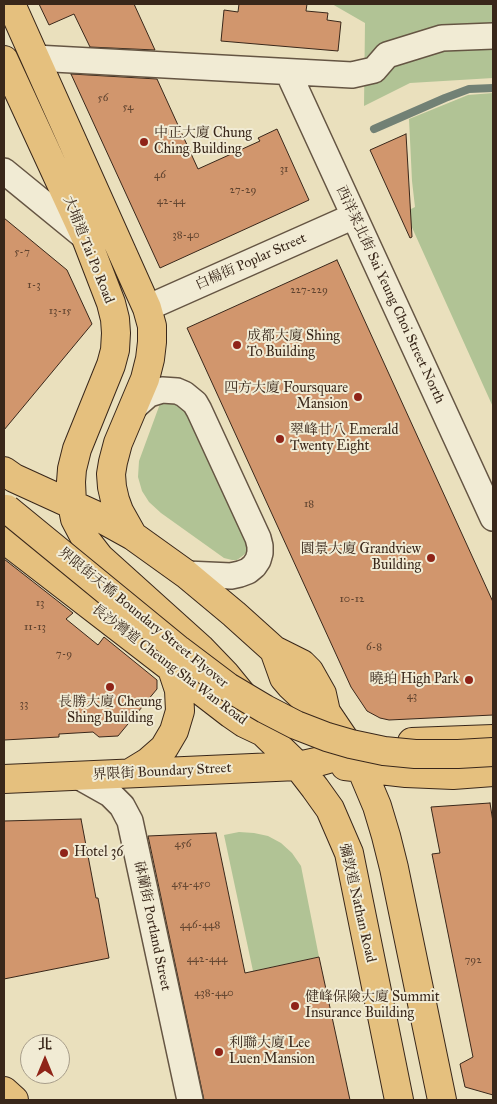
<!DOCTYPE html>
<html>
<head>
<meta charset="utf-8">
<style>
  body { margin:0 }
  #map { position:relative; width:497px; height:1104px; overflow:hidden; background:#eae0bd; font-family:"IM FELL Great Primer","Noto Serif TC",serif }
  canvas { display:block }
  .frame { position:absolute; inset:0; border:5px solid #39271a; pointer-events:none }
  .north { position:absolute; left:20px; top:1034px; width:50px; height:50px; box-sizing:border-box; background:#f1ebd4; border:1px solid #a79d8a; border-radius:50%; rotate:0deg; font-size:14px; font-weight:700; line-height:20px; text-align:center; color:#39271a }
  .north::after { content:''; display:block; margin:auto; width:18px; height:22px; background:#8f2418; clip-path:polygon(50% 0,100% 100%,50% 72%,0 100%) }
</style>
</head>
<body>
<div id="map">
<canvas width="497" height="1104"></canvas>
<div class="frame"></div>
<div class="north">北</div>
</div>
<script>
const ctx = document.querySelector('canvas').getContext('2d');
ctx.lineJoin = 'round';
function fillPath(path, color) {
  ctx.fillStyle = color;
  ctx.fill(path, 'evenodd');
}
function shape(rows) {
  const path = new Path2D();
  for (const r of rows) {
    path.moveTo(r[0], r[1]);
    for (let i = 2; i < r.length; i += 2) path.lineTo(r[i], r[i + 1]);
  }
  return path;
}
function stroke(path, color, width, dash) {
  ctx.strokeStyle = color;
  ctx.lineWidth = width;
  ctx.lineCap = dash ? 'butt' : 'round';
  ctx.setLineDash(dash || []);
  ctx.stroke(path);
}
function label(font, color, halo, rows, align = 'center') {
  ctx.font = font + ' "IM FELL Great Primer","Noto Serif TC",serif';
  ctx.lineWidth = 4;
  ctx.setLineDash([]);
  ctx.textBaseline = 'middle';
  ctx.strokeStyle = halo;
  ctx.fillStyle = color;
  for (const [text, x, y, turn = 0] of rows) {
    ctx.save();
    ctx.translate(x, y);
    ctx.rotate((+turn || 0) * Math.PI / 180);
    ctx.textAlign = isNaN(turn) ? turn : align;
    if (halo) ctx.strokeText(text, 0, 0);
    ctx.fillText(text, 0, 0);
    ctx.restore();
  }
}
const green = shape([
  [332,4,493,4,493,78,410,83,364,106,365,23],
  [493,93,493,407,405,212,415,207,412,181,409,119,468,95],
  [165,399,187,408,248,540,248,549,245,554,237,560,232,560,224,558,161,513,149,502,142,491,138,477,139,461,161,401],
  [239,832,254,833,268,836,281,843,292,853,301,866,319,957,253,971,224,835]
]);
const stream = shape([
  [374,129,445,98,469,89,493,88]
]);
const building = shape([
  [39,4,134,4,155,50,90,47,74,14,49,25,39,4],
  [239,4,307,4,306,11,328,13,327,20,341,22,338,51,221,41,224,10,238,12,239,4],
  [71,74,157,79,198,169,260,141,258,138,277,129,309,200,160,268,71,74],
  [406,134,412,237,410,238,370,150,406,134],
  [4,218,67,270,92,324,4,430,4,218],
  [337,260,493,602,493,715,389,720,380,718,367,711,351,687,187,328,337,260],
  [4,559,73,613,66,619,98,645,104,637,157,680,157,689,118,736,99,737,93,732,59,734,59,737,4,740,4,559],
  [490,803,493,822,493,1095,465,1087,460,1064,473,1057,432,854,440,853,431,807,490,803],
  [81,819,96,898,98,898,109,958,4,979,4,821,81,819],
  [216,833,245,973,319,957,350,1100,204,1100,148,836,216,833]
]);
const minor = shape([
  [35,58,352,75,374,70,387,55,442,38,493,36],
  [288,72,493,518],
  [4,171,86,238],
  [147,308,354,216],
  [132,409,149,394,162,390,177,391,184,394,195,403,199,410,258,538,260,546,260,553,258,560,254,566,248,571,240,574,231,576,186,574],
  [78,776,110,794,122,806,130,821,190,1100]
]);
const major = shape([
  [11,4,147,308,152,326,152,342,150,359,145,379,118,443,113,462,111,474,112,487,115,500,119,511,133,536],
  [4,60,86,238,111,303,115,319,116,333,115,350,111,365,77,449,72,469,71,482,72,504,75,519,86,540,100,558,201,649,226,675,253,708,263,732],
  [4,471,14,478,95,515,133,536,186,574,234,614,274,650,284,678,290,685,308,702,326,712,353,752,361,768,377,806,386,836,394,868,442,1100],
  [4,539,231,714,244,723,263,732,298,766,315,788,330,809,349,853,399,1100],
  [274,650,302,664,309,671,322,694,326,712],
  [412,742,493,739],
  [345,766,406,773,453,775,493,772],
  [130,773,148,762,164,748,174,731,180,711,179,690,172,669],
  [4,779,298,766,321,761,353,752,370,749],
  [4,1091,14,1100]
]);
const majorBridge = shape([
  [7,509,179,650,228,687,265,709,296,725,327,737,351,744,384,751,415,754,458,754,493,752]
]);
const markers = [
  [144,142,5,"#8f2418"],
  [237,345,5,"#8f2418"],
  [358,397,5,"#8f2418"],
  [280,439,5,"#8f2418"],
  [431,558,5,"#8f2418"],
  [469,680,5,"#8f2418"],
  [110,687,5,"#8f2418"],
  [64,853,5,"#8f2418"],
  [295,1006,5,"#8f2418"],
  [219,1052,5,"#8f2418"]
];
const numberNames = [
  ["56",103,98],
  ["54",128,107],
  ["31",284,169],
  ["46",160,175],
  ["27-29",243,190],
  ["42-44",171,201],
  ["38-40",186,235],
  ["5-7",22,252],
  ["1-3",34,285],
  ["227-229",309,290],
  ["13-15",60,311],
  ["18",309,504],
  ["10-12",352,599],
  ["13",40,603],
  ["11-13",35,627],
  ["6-8",374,647],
  ["7-9",64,654],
  ["43",412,696],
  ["33",24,704],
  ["456",183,844],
  ["454-450",191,884],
  ["446-448",200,925],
  ["442-444",207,959],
  ["792",473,960],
  ["438-440",214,993]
];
const poiNames = [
  ["中正大廈 Chung",154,134],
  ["Ching Building",154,150],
  ["成都大廈 Shing",247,337],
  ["To Building",247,353],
  ["四方大廈 Foursquare",348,389,"right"],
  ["Mansion",348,405,"right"],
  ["翠峰廿八 Emerald",290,431],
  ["Twenty Eight",290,447],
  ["園景大廈 Grandview",421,550,"right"],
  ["Building",421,566,"right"],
  ["曉珀 High Park",459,680,"right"],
  ["長勝大廈 Cheung",110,703,"center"],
  ["Shing Building",110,719,"center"],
  ["Hotel 36",74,853],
  ["健峰保險大廈 Summit",305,998],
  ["Insurance Building",305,1014],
  ["利聯大廈 Lee",229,1044],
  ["Luen Mansion",229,1060]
];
const streetNames = [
  ["大埔道 Tai Po Road",88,250,68],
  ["白楊街 Poplar Street",251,262,-24],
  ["西洋菜北街 Sai Yeung Choi Street North",390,295,65],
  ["界限街天橋 Boundary Street Flyover",143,618,39],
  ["長沙灣道 Cheung Sha Wan Road",169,665,37],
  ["界限街 Boundary Street",162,772,-3],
  ["彌敦道 Nathan Road",357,903,77],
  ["砵蘭街 Portland Street",152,926,78]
];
fillPath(green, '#b1c395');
stroke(stream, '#728175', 8);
fillPath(building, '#d1966d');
stroke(building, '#39271a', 1);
stroke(minor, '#655543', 28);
stroke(major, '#39271a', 30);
stroke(minor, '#f1ebd4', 25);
stroke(major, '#e5c07e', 28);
stroke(majorBridge, '#39271a', 30, []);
stroke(majorBridge, '#e5c07e', 28);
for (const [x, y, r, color] of markers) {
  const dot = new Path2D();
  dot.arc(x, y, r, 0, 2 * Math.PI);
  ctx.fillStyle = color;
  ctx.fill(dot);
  stroke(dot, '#f1ebd4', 2);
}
label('11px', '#5f432f', null, numberNames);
label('14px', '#39271a', '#f1ebd4', poiNames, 'left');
label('14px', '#39271a', '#f1ebd4', streetNames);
</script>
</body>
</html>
